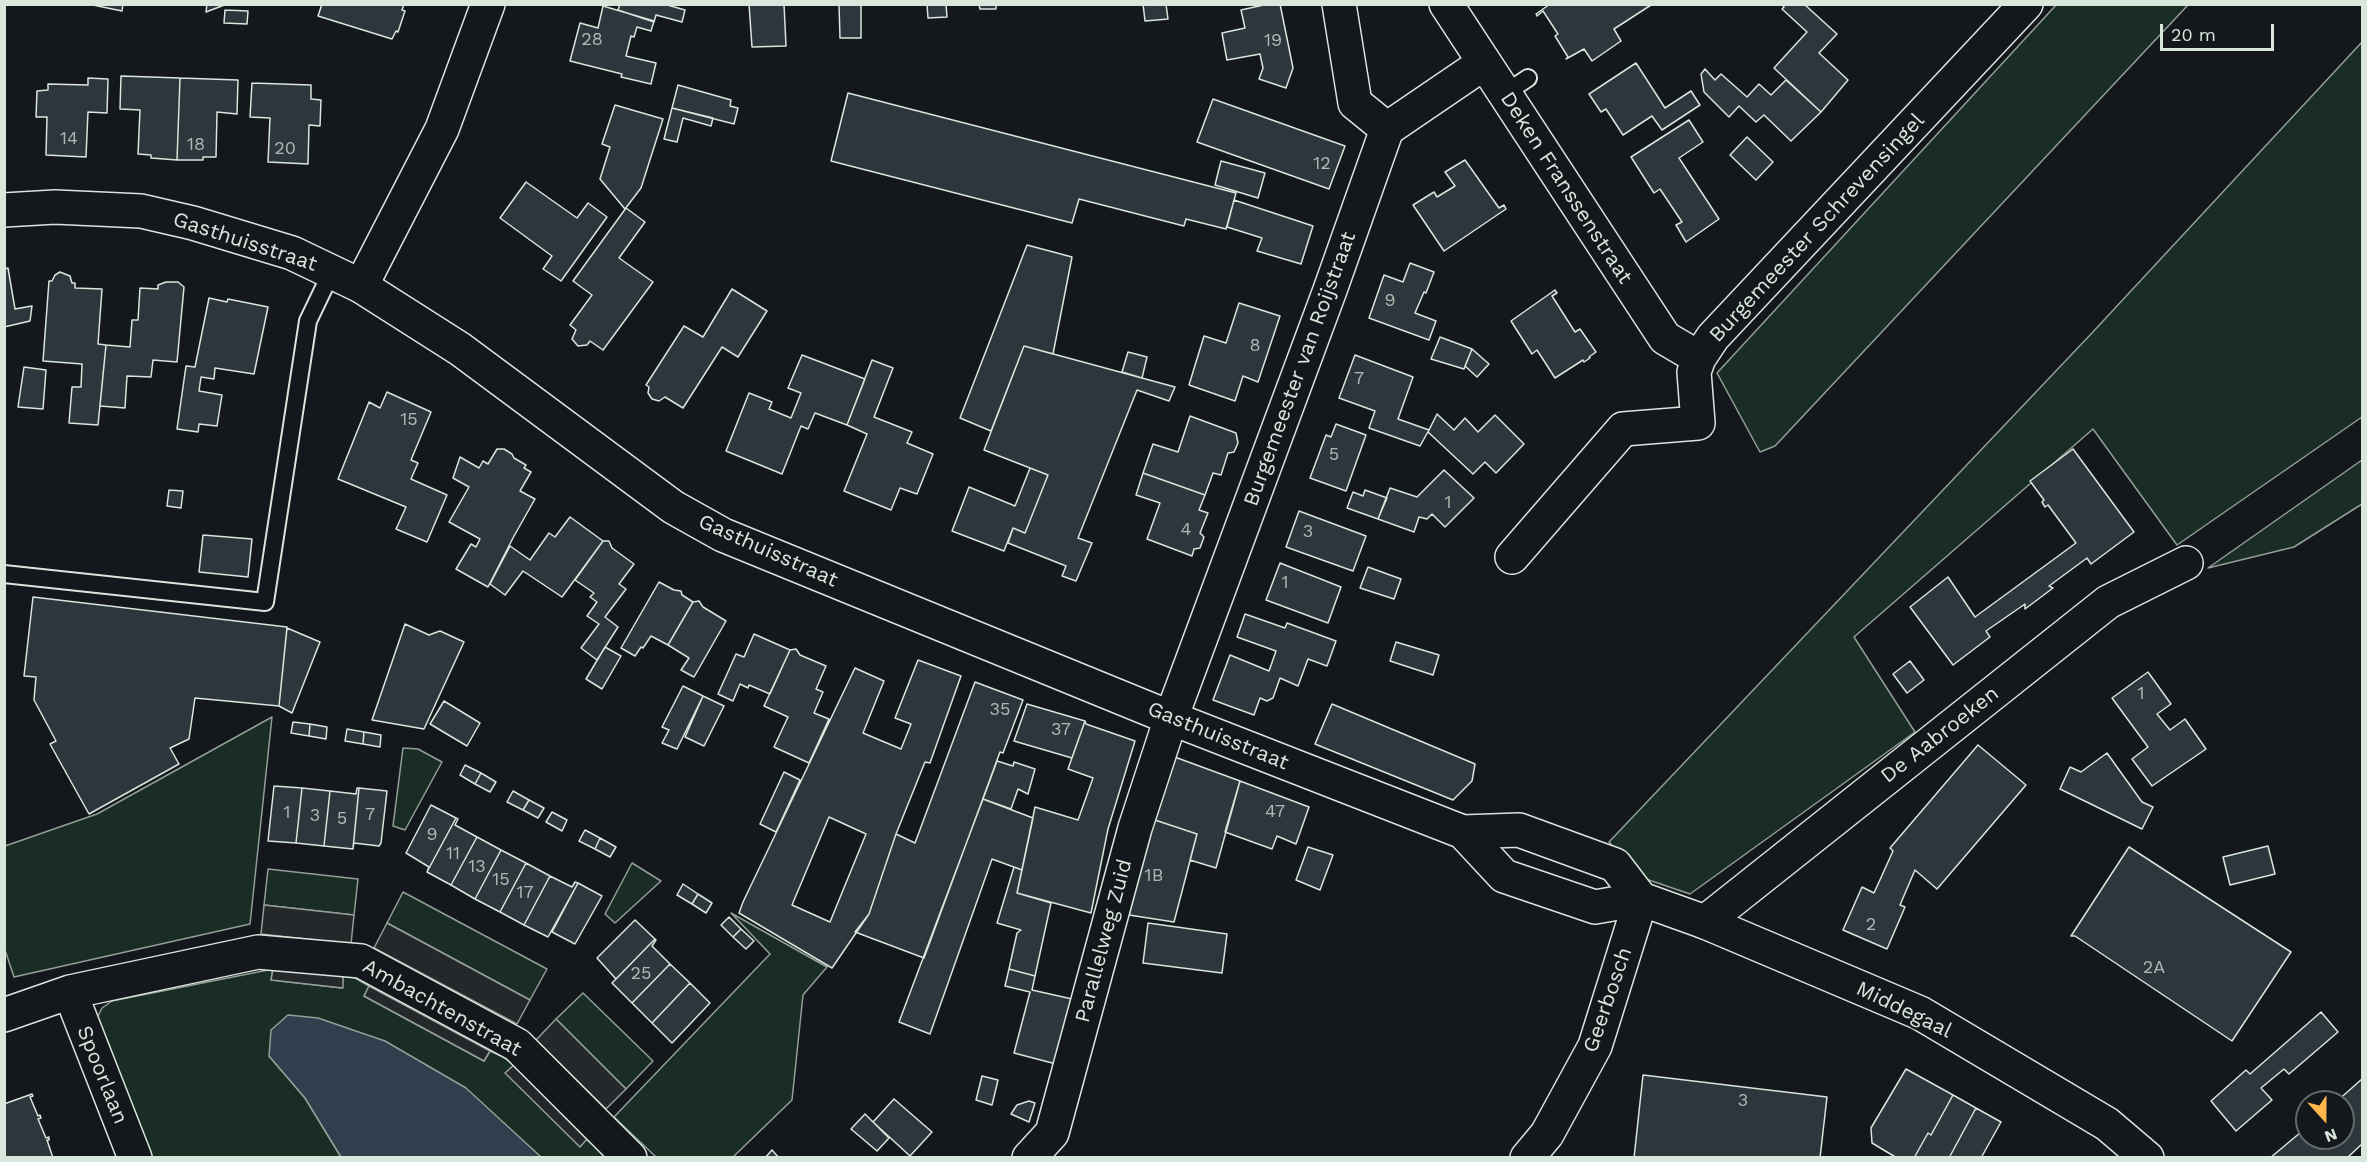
<!DOCTYPE html>
<html>
<head>
<meta charset="utf-8">
<style>
  body { margin:0 }
  #map { position:relative; width:2367px; height:1162px; overflow:hidden; background:#14181c; font-family:"Work Sans",sans-serif }
  canvas { display:block }
  .frame { position:absolute; inset:0; border:6px solid #d8e6dc; pointer-events:none }
  .north { position:absolute; left:2295px; top:1090px; width:60px; height:60px; box-sizing:border-box; background:#14181c; border:2px solid #626a69; border-radius:50%; rotate:159deg; font-size:16px; font-weight:700; line-height:24px; text-align:center; color:#d8e6dc }
  .north::after { content:''; display:block; margin:auto; width:21px; height:27px; background:#ffb74d; clip-path:polygon(50% 0,100% 100%,50% 72%,0 100%) }
  .scale { position:absolute; left:2160px; top:24px; width:114px; height:27px; box-sizing:border-box; border:3px solid #d8e6dc; border-top:0; padding-left:8px; font-size:18px; line-height:21px; white-space:nowrap; color:#d8e6dc; -webkit-text-stroke:4px #14181c; paint-order:stroke }
</style>
</head>
<body>
<div id="map">
<canvas width="2367" height="1162"></canvas>
<div class="frame"></div>
<div class="north">N</div>
<div class="scale">20 m</div>
</div>
<script>
const ctx = document.querySelector('canvas').getContext('2d');
ctx.lineJoin = 'round';
function fillPath(path, color) {
  ctx.fillStyle = color;
  ctx.fill(path, 'evenodd');
}
function shape(rows) {
  const path = new Path2D();
  for (const r of rows) {
    path.moveTo(r[0], r[1]);
    for (let i = 2; i < r.length; i += 2) path.lineTo(r[i], r[i + 1]);
  }
  return path;
}
function stroke(path, color, width, dash) {
  ctx.strokeStyle = color;
  ctx.lineWidth = width;
  ctx.lineCap = dash ? 'butt' : 'round';
  ctx.setLineDash(dash || []);
  ctx.stroke(path);
}
function label(font, color, halo, rows, align = 'center') {
  ctx.font = font + ' "Work Sans",sans-serif';
  ctx.lineWidth = 4.5;
  ctx.setLineDash([]);
  ctx.textBaseline = 'middle';
  ctx.strokeStyle = halo;
  ctx.fillStyle = color;
  for (const [text, x, y, turn = 0] of rows) {
    ctx.save();
    ctx.translate(x, y);
    ctx.rotate((+turn || 0) * Math.PI / 180);
    ctx.textAlign = isNaN(turn) ? turn : align;
    if (halo) ctx.strokeText(text, 0, 0);
    ctx.fillText(text, 0, 0);
    ctx.restore();
  }
}
const green = shape([
  [2057,4,2188,5,1775,446,1760,452,1717,373,2057,4],
  [2362,42,2362,417,2177,545,2093,429,1854,637,1915,732,1690,894,1640,877,1609,842,2091,334,2362,42],
  [2362,460,2362,504,2294,547,2208,568,2362,460],
  [272,717,250,924,14,977,5,950,5,846,97,814,272,717],
  [403,748,418,749,442,762,405,830,393,826,403,748],
  [632,863,661,881,615,923,605,914,632,863],
  [268,869,358,879,354,915,264,905,268,869],
  [403,892,547,969,530,1000,387,923,403,892],
  [731,913,827,967,803,995,792,1100,733,1157,656,1157,614,1117,770,954,731,913],
  [273,969,271,980,342,988,343,976,355,978,369,986,364,996,484,1061,490,1051,503,1057,514,1065,506,1073,580,1146,588,1138,608,1157,541,1157,269,1056,305,1098,341,1157,151,1157,97,1018,102,1008,112,1001,273,969],
  [583,993,653,1061,626,1089,556,1019,583,993]
]);
const parking = shape([
  [264,905,354,915,351,944,261,934,264,905],
  [387,923,530,1000,517,1024,374,948,387,923],
  [273,969,343,976,343,988,271,980,273,969],
  [369,986,490,1051,484,1061,364,996,369,986],
  [556,1019,626,1089,606,1109,536,1040,556,1019],
  [514,1065,588,1138,580,1147,505,1073,514,1065]
]);
const water = shape([
  [288,1015,318,1018,385,1041,466,1088,541,1157,341,1157,305,1098,269,1056,271,1030,288,1015]
]);
const building = shape([
  [88,4,123,4,122,11,88,4],
  [207,4,227,4,206,12,207,4],
  [322,4,404,4,402,10,405,11,398,32,396,31,392,39,318,16,322,4],
  [620,4,664,4,685,10,682,22,656,15,654,22,618,10,620,4],
  [749,4,784,4,786,46,752,47,749,4],
  [839,4,861,4,861,38,840,38,839,4],
  [927,4,946,4,947,17,928,18,927,4],
  [979,4,996,4,996,9,980,9,979,4],
  [1143,4,1166,4,1168,19,1145,21,1143,4],
  [1268,4,1280,4,1293,68,1286,88,1259,79,1263,68,1260,54,1227,60,1226,55,1222,33,1245,28,1241,10,1268,4],
  [1550,4,1651,4,1651,5,1614,29,1621,41,1592,61,1584,49,1566,59,1568,57,1555,36,1558,34,1543,11,1537,16,1536,14,1550,4],
  [1782,4,1804,4,1837,34,1819,53,1848,80,1821,112,1774,68,1807,32,1782,9,1784,7,1782,4],
  [603,6,654,21,651,31,637,27,634,37,631,36,626,56,656,63,651,84,621,77,622,74,570,61,580,23,598,28,603,6],
  [225,10,248,11,247,24,224,23,225,10],
  [1636,63,1665,108,1691,91,1700,105,1662,130,1652,116,1623,135,1606,109,1601,112,1589,94,1636,63],
  [1705,69,1715,80,1721,74,1747,97,1759,84,1771,95,1786,80,1821,112,1791,141,1764,115,1756,122,1739,106,1729,117,1704,92,1701,74,1705,69],
  [121,76,180,78,177,160,151,158,151,155,138,154,140,110,120,109,121,76],
  [88,78,108,79,107,113,88,112,86,157,46,155,47,117,36,117,37,91,48,90,48,84,88,85,88,78],
  [180,78,238,80,237,114,217,112,216,157,203,157,203,160,177,160,180,78],
  [252,83,311,85,311,99,321,100,320,126,309,125,308,164,268,162,270,118,250,117,252,83],
  [678,85,731,100,730,106,738,108,734,124,672,108,678,85],
  [848,93,1236,193,1226,229,1186,219,1184,226,1079,199,1072,223,831,161,848,93],
  [1213,99,1345,146,1329,189,1197,142,1213,99],
  [615,105,663,119,641,188,625,209,600,179,610,147,602,144,615,105],
  [672,108,713,118,711,126,683,118,677,142,664,139,672,108],
  [1689,120,1703,142,1679,158,1719,219,1686,242,1676,225,1682,222,1660,189,1654,193,1631,157,1689,120],
  [1747,137,1773,162,1756,180,1730,155,1747,137],
  [1465,160,1499,208,1504,205,1506,209,1444,251,1413,205,1434,192,1437,197,1455,186,1445,172,1465,160],
  [1221,161,1265,173,1258,198,1215,185,1221,161],
  [526,182,577,218,588,203,607,217,561,281,543,269,552,256,500,218,526,182],
  [1234,200,1313,226,1301,264,1257,251,1262,238,1227,227,1234,200],
  [626,208,645,222,619,258,653,282,603,350,590,341,587,345,578,346,572,339,576,330,570,325,592,295,573,281,626,208],
  [1027,245,1072,257,1053,354,1024,346,991,431,960,418,1027,245],
  [1410,263,1434,272,1426,293,1424,292,1415,313,1436,321,1429,340,1369,318,1384,275,1403,282,1410,263],
  [8,268,15,309,32,306,30,321,4,327,4,269,8,268],
  [60,272,70,276,72,283,75,283,75,288,102,289,98,344,106,345,98,425,69,423,72,387,81,387,82,364,43,361,49,281,52,281,55,275,60,272],
  [166,282,178,282,184,287,177,362,153,360,151,377,127,376,125,408,100,406,106,345,130,347,132,320,138,320,140,288,158,289,158,285,166,282],
  [732,289,767,311,738,357,722,347,683,408,665,397,659,401,652,399,648,393,649,387,646,385,684,326,703,337,732,289],
  [1555,290,1557,293,1552,296,1575,332,1580,329,1596,352,1589,357,1590,358,1584,362,1583,360,1555,378,1537,350,1532,354,1511,321,1555,290],
  [209,298,227,302,228,299,268,307,254,374,215,368,214,379,201,377,199,391,222,395,217,426,199,424,198,432,177,429,186,366,195,367,209,298],
  [1239,303,1280,316,1258,382,1243,376,1235,401,1189,385,1204,336,1226,343,1239,303],
  [1440,337,1472,349,1464,369,1431,359,1440,337],
  [1024,346,1175,387,1169,401,1137,390,1078,538,1092,543,1076,581,1062,576,1066,566,1008,543,1013,528,1025,533,1048,475,984,450,1024,346],
  [1472,349,1489,364,1477,377,1465,366,1472,349],
  [1128,352,1147,357,1142,378,1122,372,1128,352],
  [802,355,865,379,847,425,815,413,808,429,801,426,782,474,726,451,749,393,772,402,769,409,791,418,801,393,788,388,802,355],
  [1355,355,1413,377,1398,419,1429,430,1420,446,1369,428,1375,411,1339,398,1355,355],
  [872,360,893,368,874,417,912,432,907,443,933,454,917,494,900,488,891,510,844,491,867,434,847,425,872,360],
  [24,367,46,370,43,409,18,407,24,367],
  [387,392,431,412,411,460,418,463,411,479,447,495,427,542,396,529,406,507,338,479,369,402,380,408,387,392],
  [1437,414,1454,430,1465,418,1478,432,1495,415,1524,444,1496,473,1485,462,1473,474,1428,432,1437,414],
  [1190,416,1236,433,1238,443,1234,452,1228,453,1221,475,1213,473,1205,495,1143,473,1153,444,1178,452,1190,416],
  [1336,424,1366,435,1346,491,1310,478,1326,435,1331,437,1336,424],
  [497,449,504,449,512,454,514,458,526,465,524,468,531,472,520,491,535,499,514,536,488,587,456,569,471,544,476,547,480,539,449,522,469,487,453,478,460,457,479,468,483,461,488,464,497,449],
  [2073,449,2134,532,2091,564,2087,558,2049,586,2053,588,2025,609,2025,604,1986,631,1990,637,1953,665,1910,607,1948,577,1975,617,2076,543,2048,505,2045,507,2042,502,2044,500,2030,481,2073,449],
  [1030,468,1048,475,1025,533,1013,528,1004,551,952,531,969,487,1015,506,1030,468],
  [1444,470,1474,498,1445,527,1432,514,1427,519,1419,517,1414,532,1378,519,1390,488,1417,497,1444,470],
  [1143,473,1205,495,1199,510,1208,513,1200,533,1204,537,1200,548,1194,549,1192,556,1147,539,1160,503,1136,495,1143,473],
  [169,490,183,491,181,508,167,506,169,490],
  [1365,490,1387,498,1378,519,1347,508,1353,492,1363,496,1365,490],
  [1299,511,1366,536,1353,571,1286,547,1299,511],
  [570,517,603,541,562,597,523,571,505,595,490,584,510,546,530,560,549,533,555,537,570,517],
  [203,535,252,539,248,577,199,572,203,535],
  [603,541,609,541,612,548,634,564,619,584,626,589,605,617,618,627,597,660,581,648,599,624,587,616,597,602,590,597,594,593,575,580,603,541],
  [1280,563,1341,587,1328,623,1266,600,1280,563],
  [1368,567,1401,579,1394,599,1360,588,1368,567],
  [659,582,674,590,681,591,682,595,693,602,668,645,651,636,643,648,641,647,635,656,621,648,659,582],
  [33,597,287,627,279,706,195,698,189,739,170,748,179,764,89,814,50,744,56,741,34,700,36,677,24,676,33,597],
  [699,601,703,607,726,621,694,677,681,670,689,658,668,645,693,602,699,601],
  [1245,614,1285,628,1287,623,1336,641,1327,666,1308,659,1298,686,1280,678,1273,698,1267,701,1260,698,1254,715,1213,700,1230,655,1269,671,1276,651,1237,637,1245,614],
  [405,624,429,635,440,631,464,642,424,729,372,720,405,624],
  [287,628,320,642,292,713,279,706,287,628],
  [754,634,790,650,770,694,749,685,748,688,740,684,733,701,718,694,736,654,744,657,754,634],
  [1396,642,1439,655,1433,675,1390,661,1396,642],
  [605,647,621,656,602,689,586,679,605,647],
  [796,649,800,655,826,666,816,689,823,692,814,713,829,719,809,763,774,747,788,717,764,706,790,650,796,649],
  [918,660,961,676,930,763,925,762,896,834,869,914,832,968,739,913,743,902,855,668,884,681,863,733,901,749,911,724,895,718,918,660],
  [829,817,866,834,830,922,792,905,829,817],
  [1910,661,1924,680,1907,693,1893,674,1910,661],
  [2148,672,2171,704,2157,714,2170,730,2185,719,2206,749,2152,786,2132,759,2148,747,2112,698,2148,672],
  [975,682,1023,700,1003,753,1000,752,924,958,855,932,869,914,896,834,915,843,975,682],
  [683,686,703,696,677,749,662,743,669,730,662,727,683,686],
  [703,696,724,706,704,746,685,737,703,696],
  [444,701,480,723,467,746,430,724,444,701],
  [1027,704,1085,721,1072,758,1014,741,1027,704],
  [1332,704,1475,764,1472,781,1453,800,1315,744,1332,704],
  [1085,721,1086,724,1135,741,1108,829,1091,913,1017,893,1035,807,1078,820,1093,778,1068,769,1085,721],
  [293,722,310,724,309,736,291,733,293,722],
  [310,724,327,727,326,739,309,736,310,724],
  [347,729,364,732,363,744,345,741,347,729],
  [364,732,381,735,380,747,363,744,364,732],
  [1978,745,2026,785,1937,889,1915,870,1900,905,1905,907,1887,949,1843,930,1862,887,1874,893,1893,851,1890,848,1978,745],
  [2107,753,2142,802,2153,807,2142,829,2060,789,2070,767,2081,772,2107,753],
  [1172,756,1240,781,1216,868,1190,860,1197,834,1152,819,1172,756],
  [997,761,1013,766,1014,762,1035,769,1028,794,1018,789,1011,809,983,799,997,761],
  [465,765,481,773,475,784,460,775,465,765],
  [784,772,800,780,776,832,760,824,784,772],
  [481,773,496,782,490,792,475,784,481,773],
  [1240,781,1309,807,1296,844,1277,836,1272,849,1225,832,1240,781],
  [274,786,302,788,296,843,268,841,274,786],
  [302,788,330,791,324,846,296,843,302,788],
  [357,788,359,788,353,849,324,846,330,791,356,794,357,788],
  [359,788,387,791,381,843,379,846,354,843,353,848,359,788],
  [513,791,529,800,523,810,507,802,513,791],
  [983,799,1033,818,1022,870,992,859,930,1034,899,1022,983,799],
  [529,800,544,808,538,818,523,810,529,800],
  [431,805,456,818,427,872,429,867,406,853,431,805],
  [552,812,567,820,562,831,546,822,552,812],
  [456,818,458,819,455,825,477,837,451,885,427,872,456,818],
  [1152,819,1197,834,1174,922,1129,915,1152,819],
  [585,830,600,838,595,849,579,841,585,830],
  [477,837,501,850,475,899,451,885,477,837],
  [600,838,616,847,610,857,595,849,600,838],
  [2268,846,2275,874,2230,885,2223,857,2268,846],
  [1308,847,1333,855,1320,890,1296,880,1308,847],
  [2129,847,2291,952,2232,1041,2075,936,2071,936,2129,847],
  [501,850,526,863,500,912,475,899,501,850],
  [526,863,550,876,524,925,500,912,526,863],
  [1014,867,1022,870,1017,893,1051,903,1035,976,1009,969,1017,933,1021,930,997,923,1014,867],
  [550,876,572,887,575,882,578,883,548,937,524,925,550,876],
  [578,883,602,896,575,944,552,932,578,883],
  [683,884,698,894,692,904,677,895,683,884],
  [698,894,712,903,706,913,692,904,698,894],
  [729,917,741,929,733,937,721,925,729,917],
  [635,920,655,939,616,979,597,958,635,920],
  [1148,923,1227,934,1222,973,1143,963,1148,923],
  [741,929,754,941,746,949,733,937,741,929],
  [655,939,656,940,652,946,670,964,632,1003,612,983,655,939],
  [670,964,690,983,652,1023,632,1003,670,964],
  [1009,969,1035,976,1032,990,1072,999,1056,1064,1014,1053,1030,992,1005,986,1009,969],
  [690,983,710,1003,672,1043,652,1023,690,983],
  [2321,1012,2338,1032,2289,1074,2284,1069,2261,1088,2272,1100,2236,1131,2211,1101,2246,1070,2250,1074,2321,1012],
  [1906,1069,1953,1095,1931,1135,1928,1133,1914,1158,1897,1158,1872,1143,1871,1128,1906,1069],
  [1643,1075,1827,1097,1820,1158,1634,1158,1643,1075],
  [982,1076,998,1080,992,1105,976,1100,982,1076],
  [2362,1079,2362,1144,2347,1158,2270,1158,2307,1127,2307,1138,2343,1138,2343,1102,2336,1102,2362,1079],
  [32,1094,33,1096,30,1097,38,1116,40,1115,41,1118,38,1119,46,1138,49,1137,49,1140,47,1140,53,1158,4,1158,4,1104,32,1094],
  [1953,1095,1976,1108,1949,1158,1914,1158,1928,1133,1931,1135,1953,1095],
  [894,1099,932,1132,910,1156,873,1122,894,1099],
  [1029,1101,1035,1103,1029,1122,1011,1114,1017,1105,1029,1101],
  [1976,1108,2001,1122,1981,1158,1949,1158,1976,1108],
  [865,1114,889,1138,877,1151,851,1129,865,1114],
  [772,1150,779,1158,765,1158,772,1150]
]);
const lane = shape([
  [1504,94,1528,78],
  [4,574,265,602,308,321,332,271]
]);
const street = shape([
  [1339,4,1355,103,1387,129],
  [1446,4,1665,338,1699,358],
  [361,286,442,129,488,4],
  [1512,557,1623,429,1698,423,1694,372,1699,358,1713,337,2026,4],
  [1705,922,2108,602,2186,563],
  [70,992,135,1158],
  [4,1015,70,992,258,952,361,961,517,1045,630,1158],
  [1029,1158,1052,1133,1135,828,1171,718,1330,290,1387,129,1484,63],
  [1527,1158,1547,1134,1595,1046,1641,899]
]);
const secondary = shape([
  [4,210,55,207,141,211,193,223,292,253,361,286,460,349,673,507,723,535,1171,718,1463,832,1519,830,1615,865,1641,899],
  [1463,832,1504,876,1595,907,1641,899,1705,922,1920,1013,2107,1124,2147,1158]
]);
const numberNames = [
  ["28",592,40],
  ["19",1273,41],
  ["14",69,139],
  ["18",196,145],
  ["20",285,149],
  ["12",1322,164],
  ["9",1390,301],
  ["8",1255,346],
  ["7",1359,379],
  ["15",409,420],
  ["5",1334,455],
  ["1",1448,503],
  ["4",1186,530],
  ["3",1308,532],
  ["1",1285,583],
  ["1",2141,694],
  ["35",1000,710],
  ["37",1061,730],
  ["47",1275,812],
  ["1",287,813],
  ["7",370,815],
  ["3",315,816],
  ["5",342,819],
  ["9",432,835],
  ["11",453,854],
  ["13",477,867],
  ["1B",1154,876],
  ["15",501,880],
  ["17",525,893],
  ["2",1871,925],
  ["2A",2154,968],
  ["25",641,974],
  ["3",1743,1101]
];
const streetNames = [
  ["Deken Franssenstraat",1566,188,57],
  ["Burgemeester Schrevensingel",1817,228,-47],
  ["Gasthuisstraat",245,242,18],
  ["Burgemeester van Roijstraat",1300,369,-70],
  ["Gasthuisstraat",768,551,24],
  ["De Aabroeken",1940,735,-38],
  ["Gasthuisstraat",1218,736,22],
  ["Parallelweg Zuid",1104,941,-75],
  ["Geerbosch",1608,1000,-71],
  ["Ambachtenstraat",442,1008,29],
  ["Middegaal",1904,1010,26],
  ["Spoorlaan",102,1075,68]
];
fillPath(green, '#1a2d24');
stroke(green, '#939e99', 1.5);
fillPath(parking, '#24282b');
stroke(parking, '#939e99', 1.5);
fillPath(water, '#2f3f4d');
stroke(water, '#939e99', 1.5);
fillPath(building, '#2c363c');
stroke(building, '#d8e6dc', 1.5);
stroke(lane, '#d8e6dc', 20);
stroke(street, '#d8e6dc', 36);
stroke(secondary, '#d8e6dc', 36);
stroke(lane, '#14181c', 16);
stroke(street, '#14181c', 33);
stroke(secondary, '#14181c', 33);
label('18px', '#adbab4', null, numberNames);
label('21px', '#d8e6dc', '#14181c', streetNames);
</script>
</body>
</html>
